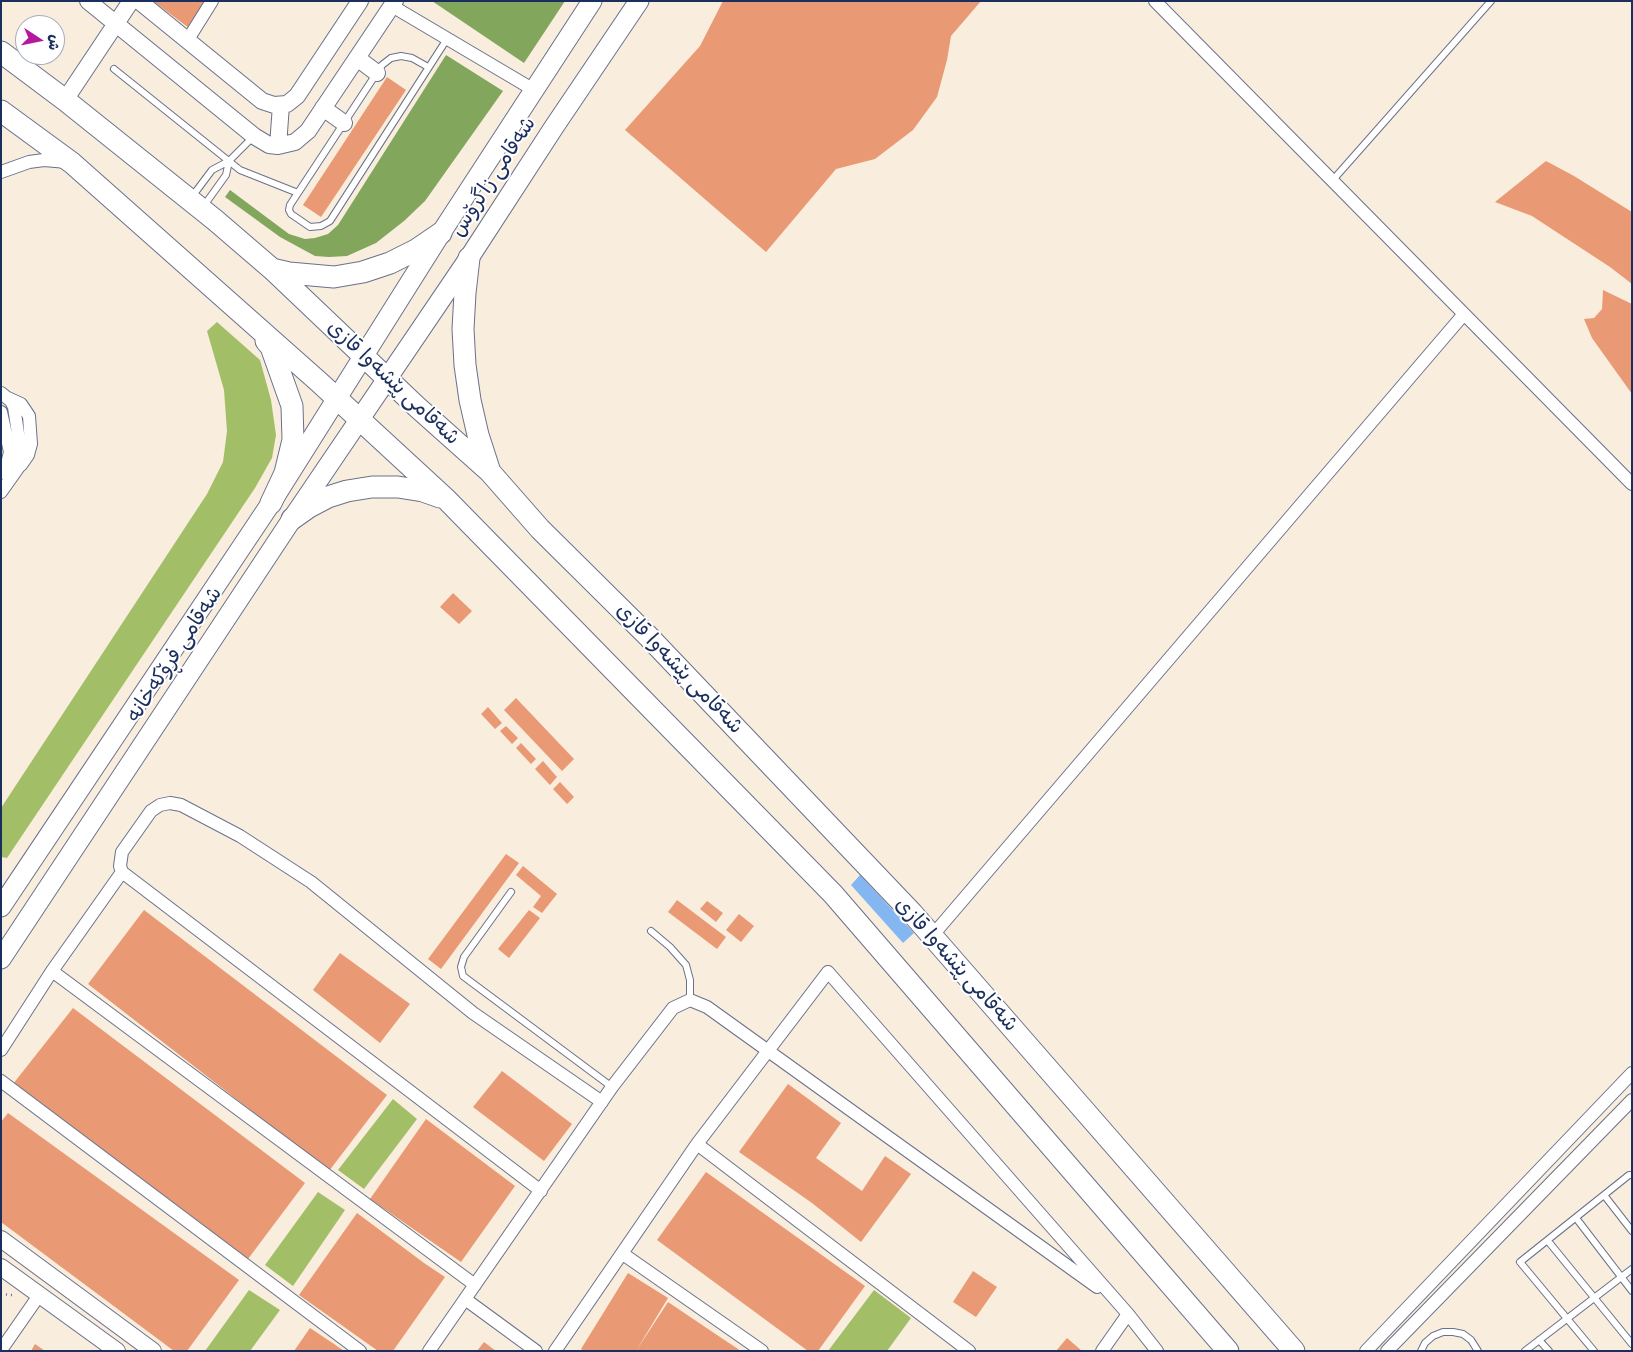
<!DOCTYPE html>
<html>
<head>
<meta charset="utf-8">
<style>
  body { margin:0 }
  #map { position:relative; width:1633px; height:1352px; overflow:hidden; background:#f9edde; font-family:Itim,"Playpen Sans Arabic",sans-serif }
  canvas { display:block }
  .frame { position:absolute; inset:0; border:2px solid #1b2f5e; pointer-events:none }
  .north { position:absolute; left:15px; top:15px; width:50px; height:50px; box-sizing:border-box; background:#fff; border:1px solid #a4acbf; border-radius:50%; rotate:101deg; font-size:14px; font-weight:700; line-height:20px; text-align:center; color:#1b2f5e }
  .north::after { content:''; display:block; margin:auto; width:18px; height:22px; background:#b5179e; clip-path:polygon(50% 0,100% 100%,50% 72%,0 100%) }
</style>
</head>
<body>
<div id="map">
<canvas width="1633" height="1352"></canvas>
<div class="frame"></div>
<div class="north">ش</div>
</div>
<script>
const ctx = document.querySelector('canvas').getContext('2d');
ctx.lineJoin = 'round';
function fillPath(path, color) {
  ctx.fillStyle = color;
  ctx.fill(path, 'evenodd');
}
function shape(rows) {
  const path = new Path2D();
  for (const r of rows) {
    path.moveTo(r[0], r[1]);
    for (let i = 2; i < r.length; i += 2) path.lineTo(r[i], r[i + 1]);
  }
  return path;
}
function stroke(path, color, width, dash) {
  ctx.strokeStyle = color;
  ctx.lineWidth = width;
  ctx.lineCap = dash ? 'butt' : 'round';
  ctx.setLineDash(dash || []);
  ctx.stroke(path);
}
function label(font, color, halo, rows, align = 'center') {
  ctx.font = font + ' Itim,"Playpen Sans Arabic",sans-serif';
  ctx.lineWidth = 4;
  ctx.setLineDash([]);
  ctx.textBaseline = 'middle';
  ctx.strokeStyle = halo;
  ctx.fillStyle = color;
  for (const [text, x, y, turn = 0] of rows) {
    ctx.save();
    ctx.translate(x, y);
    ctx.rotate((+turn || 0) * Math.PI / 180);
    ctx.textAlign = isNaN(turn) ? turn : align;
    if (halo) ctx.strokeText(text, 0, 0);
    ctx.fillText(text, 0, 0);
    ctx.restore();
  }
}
const green = shape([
  [217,322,260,360,271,400,276,435,272,458,255,488,7,858,1,857,1,808,207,494,223,462,227,431,224,390,207,331],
  [393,1099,417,1119,364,1189,338,1170],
  [318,1192,345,1210,293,1286,265,1265],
  [249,1290,280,1310,250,1351,205,1351],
  [874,1290,911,1318,887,1351,828,1351]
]);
const forest = shape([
  [432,1,565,1,524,63],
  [446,55,503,91,425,201,404,221,376,243,347,256,329,257,315,256,280,237,225,197,230,190,289,234,305,239,315,238,328,234,338,225]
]);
const water = shape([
  [860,875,914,933,903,943,851,885]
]);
const building = shape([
  [153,1,207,1,189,28],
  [723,1,981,1,951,36,947,60,937,97,913,130,875,159,836,169,766,252,625,130,700,46],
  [387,77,406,90,321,217,303,205],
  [1546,161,1574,176,1632,212,1632,284,1610,267,1532,216,1495,202],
  [1603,290,1632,304,1632,394,1592,338,1584,319,1594,318,1602,309],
  [453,593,472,611,459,624,440,607],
  [516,698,574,759,562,771,504,710],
  [488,707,502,723,495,729,481,714],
  [506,726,518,738,512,744,500,731],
  [521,743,536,759,531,764,516,748],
  [543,761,557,777,550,785,535,769],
  [560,782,574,797,567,804,553,789],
  [506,854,519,863,441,969,428,959],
  [523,866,557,894,542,913,533,907,541,896,516,875],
  [677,900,726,937,717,949,668,912],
  [707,901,723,913,716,922,700,909],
  [144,910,387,1095,329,1171,88,984],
  [529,910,540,918,509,958,498,949],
  [739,914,754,926,741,942,726,930],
  [340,953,410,1004,380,1043,313,990],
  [73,1008,305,1183,248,1259,13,1084],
  [502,1071,572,1124,544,1161,473,1107],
  [788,1084,841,1123,816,1158,862,1191,885,1156,911,1174,861,1242,812,1203,739,1152],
  [8,1113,239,1280,187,1351,174,1351,1,1222,1,1122],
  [426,1119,515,1186,461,1262,370,1199],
  [706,1172,865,1286,818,1351,808,1351,657,1240],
  [357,1213,424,1263,445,1277,393,1351,378,1351,299,1295],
  [973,1271,997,1287,976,1317,953,1302],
  [628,1273,668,1298,636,1351,584,1351,581,1349],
  [668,1302,717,1335,741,1351,636,1351],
  [310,1328,334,1344,344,1351,294,1351],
  [1067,1338,1082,1351,1056,1351],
  [484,1342,496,1351,477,1351],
  [35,1344,45,1351,31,1351]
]);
const path = shape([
  [1,1294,12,1295]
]);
const service = shape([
  [428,67,412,58,401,56,391,58,382,65,290,205,289,210,291,214,310,227,321,226,330,221,447,39],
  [114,69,240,170,298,193],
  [1332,181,1491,1],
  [191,198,212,170,229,161,254,136],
  [203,207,226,175,229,161],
  [511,892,464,957,461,967,463,976,612,1087],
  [651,931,670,947,686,965,690,980,690,1000],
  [1604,1195,1632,1231],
  [1576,1218,1632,1291],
  [1548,1241,1632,1344],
  [1539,1340,1549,1351],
  [1421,1351,1425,1343,1433,1336,1443,1332,1453,1332,1463,1334,1471,1340,1478,1351],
  [1525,1351,1632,1269],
  [1594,1351,1520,1262,1629,1175,1632,1175]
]);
const minor = shape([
  [1155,1,1632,484],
  [392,6,534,90],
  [187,41,212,1],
  [1,172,29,162,44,160,67,162],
  [1,393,11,401,14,407,21,453,18,468,1,492],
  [8,398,21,404,29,416,31,444,28,455,21,465],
  [1,412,10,452,7,464,1,473],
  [932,936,1464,314],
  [52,971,475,1285],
  [1,1050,52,971,122,872],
  [1,1081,360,1351],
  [697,1144,969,1351],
  [541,1191,122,872,120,866,122,852,151,811,160,805,170,803,181,805,240,836,311,882,473,1013,602,1102],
  [623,1254,762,1351],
  [465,1299,536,1351],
  [1,1350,40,1294],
  [429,1351,612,1087,673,1008,690,1000,707,1007,1097,1287],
  [555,1351,697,1144,828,972,1128,1314,1157,1351],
  [1102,1351,1128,1314],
  [1366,1351,1632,1073],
  [1387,1351,1632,1100]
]);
const tertiary = shape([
  [88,1,254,136,269,145,278,146,295,142,308,131,395,1],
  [139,1,262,101,274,105,287,104,297,96,360,1],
  [357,58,377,73],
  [65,100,131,1],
  [323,108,344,123],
  [278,146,281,105],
  [1,1239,153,1351],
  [1,1267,117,1351]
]);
const secondary = shape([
  [1,907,271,503,441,233,592,1],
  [1,959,292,519,469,258,554,127,639,1]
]);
const trunk = shape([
  [1,52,65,100,215,220,272,269,416,406,490,472,540,529,648,636,912,913,1294,1351],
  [1,111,72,163,319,382,447,500,833,894,1228,1351],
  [469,258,465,293,463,329,465,365,470,400,478,435,490,472],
  [272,269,289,273,334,277,363,272,390,263,416,250,441,233],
  [266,341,271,347,292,406,293,440,285,473,271,503],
  [292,519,309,507,328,497,347,491,372,487,398,487,423,491,440,497]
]);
const streetNames = [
  ["شەقامی زاگرۆس",494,177,-57],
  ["شەقامی پێشەوا قازی",393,383,43],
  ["شەقامی فڕۆکەخانە",175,655,-57],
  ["شەقامی پێشەوا قازی",679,669,46],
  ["شەقامی پێشەوا قازی",956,965,48]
];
fillPath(green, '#a2bf67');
fillPath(forest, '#81a65c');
fillPath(water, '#84b7f1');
fillPath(building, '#e99973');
stroke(service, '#69728b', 8);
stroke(minor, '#69728b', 14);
stroke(tertiary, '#69728b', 18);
stroke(secondary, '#69728b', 21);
stroke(trunk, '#69728b', 23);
stroke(path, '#69728b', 2.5, [1, 4]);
stroke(service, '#fff', 6);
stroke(minor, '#fff', 12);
stroke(tertiary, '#fff', 16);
stroke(secondary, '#fff', 19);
stroke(trunk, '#fff', 21);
label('21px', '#1b2f5e', '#fff', streetNames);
</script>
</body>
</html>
